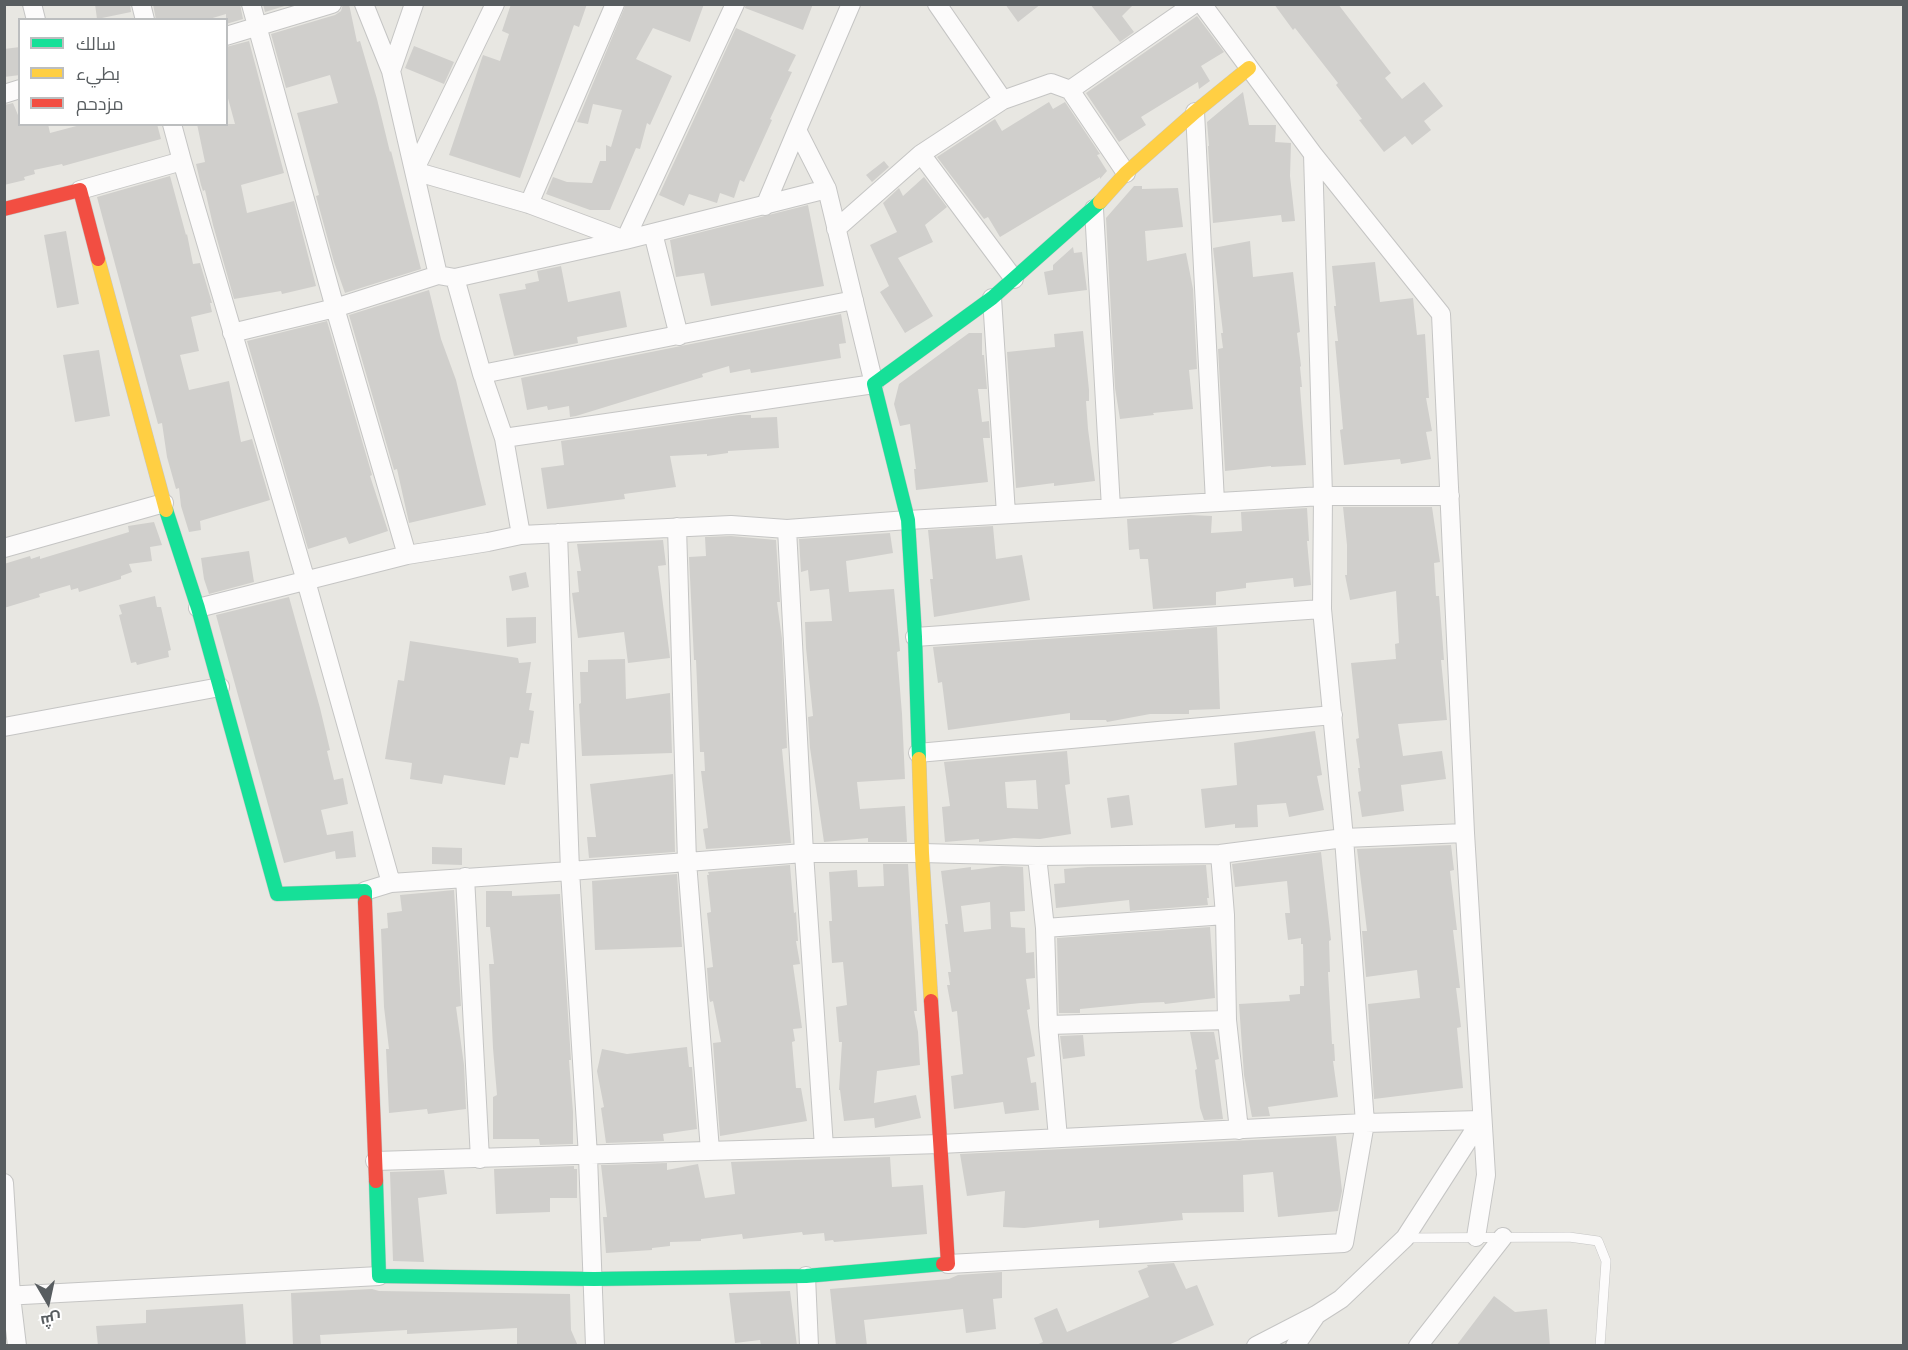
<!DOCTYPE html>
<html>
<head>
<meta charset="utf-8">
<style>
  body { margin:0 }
  #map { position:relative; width:1908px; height:1350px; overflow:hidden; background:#e8e7e2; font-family:Poppins,Cairo,sans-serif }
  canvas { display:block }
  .frame { position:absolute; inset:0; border:6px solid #585d60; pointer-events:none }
  .legend { position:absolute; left:18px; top:18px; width:210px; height:108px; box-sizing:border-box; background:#fff; border:2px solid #bcbebf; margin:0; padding:8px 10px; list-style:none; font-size:18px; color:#585d60 }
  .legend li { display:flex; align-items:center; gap:12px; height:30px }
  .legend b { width:30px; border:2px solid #bcbebf }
  .north { position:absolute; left:18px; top:1272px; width:60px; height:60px; -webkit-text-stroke:4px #fff; paint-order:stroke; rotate:171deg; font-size:16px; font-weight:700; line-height:24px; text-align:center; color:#585d60 }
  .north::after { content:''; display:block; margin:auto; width:21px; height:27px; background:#585d60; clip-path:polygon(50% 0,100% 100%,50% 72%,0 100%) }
</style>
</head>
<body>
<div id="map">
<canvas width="1908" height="1350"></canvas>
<div class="frame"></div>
<ul class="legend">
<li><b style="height:8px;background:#16e098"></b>سالك</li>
<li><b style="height:8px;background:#ffcf43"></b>بطيء</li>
<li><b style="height:8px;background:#f24e42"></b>مزدحم</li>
</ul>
<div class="north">ش</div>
</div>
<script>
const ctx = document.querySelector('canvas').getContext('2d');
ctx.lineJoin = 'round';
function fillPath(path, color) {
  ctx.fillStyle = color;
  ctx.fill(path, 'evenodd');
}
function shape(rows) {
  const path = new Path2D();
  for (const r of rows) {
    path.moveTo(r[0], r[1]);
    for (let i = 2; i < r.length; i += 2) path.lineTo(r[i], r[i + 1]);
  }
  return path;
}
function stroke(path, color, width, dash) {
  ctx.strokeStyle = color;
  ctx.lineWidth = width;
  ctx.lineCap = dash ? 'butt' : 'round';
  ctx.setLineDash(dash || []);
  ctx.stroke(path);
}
const building = shape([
  [95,4,130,4,131,12,97,19],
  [153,4,240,4,243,19,226,24,226,14,206,20,156,20],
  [263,4,291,4,265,12],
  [343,4,349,4,357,42,360,41,377,99,390,152,391,151,421,269,345,293,334,262,316,196,319,195,297,113,338,103,330,75,286,88,271,34,335,15,341,11],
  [511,4,587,4,579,27,574,25,520,178,449,155,483,55,500,61,509,34,502,31],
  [626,4,704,4,690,42,653,28,636,59,672,76,650,125,647,123,640,149,636,148,610,210,590,210,546,194,553,177,567,182,592,183,600,161,606,161,606,145,611,147,622,110,593,104,588,124,577,122],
  [746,4,813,4,803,30,745,8],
  [1005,4,1041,4,1018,22],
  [1090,4,1134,4,1122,16,1134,32,1120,42],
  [1274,4,1338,4,1391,73,1385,78,1402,99,1424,82,1443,106,1424,121,1431,130,1412,145,1405,136,1384,152,1359,120,1362,119,1336,85,1338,83,1295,28,1293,30],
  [1197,16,1224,52,1201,66,1210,81,1199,89,1198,82,1141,117,1146,125,1119,142,1086,93],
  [736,28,796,55,788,71,792,72,770,119,772,120,744,182,740,180,734,198,720,193,717,203,689,194,684,206,659,195],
  [249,41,284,173,241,185,247,213,294,201,316,286,282,294,281,291,234,299,213,225,205,190,203,191,201,185,196,164,205,162,197,124,235,124,226,91,226,47],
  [414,46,454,62,444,84,405,68],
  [20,47,20,75,4,77,4,49],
  [1243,92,1249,125,1276,125,1275,142,1291,143,1290,176,1295,221,1282,222,1281,215,1213,223,1208,146,1209,146,1207,122],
  [1049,102,1053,109,1065,102,1100,154,1097,155,1107,171,1100,179,1100,177,1000,237,988,217,984,219,937,157,995,119,1002,131],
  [13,103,20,120,20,124,48,124,50,133,84,124,157,124,161,139,63,166,62,164,34,170,35,174,24,177,25,180,4,185,4,105],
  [884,161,889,167,872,182,866,175],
  [170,176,186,235,187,234,193,264,200,263,212,303,210,303,212,312,191,317,199,351,180,355,189,390,229,381,241,442,252,439,270,500,200,521,201,530,189,532,181,506,179,488,176,489,167,457,162,423,158,424,97,197],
  [924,177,947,207,925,225,933,242,898,258,933,316,905,333,880,292,889,286,870,245,897,232,883,203,899,188,903,196],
  [1134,186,1142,186,1142,189,1178,188,1183,227,1145,231,1147,261,1186,253,1193,289,1197,369,1189,370,1193,409,1153,413,1154,415,1120,419,1115,388,1106,218],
  [808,205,824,286,711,306,704,273,676,277,670,240],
  [66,231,79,304,57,308,44,235],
  [1250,241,1253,277,1293,272,1300,332,1297,333,1301,366,1300,367,1302,387,1300,387,1306,465,1271,467,1271,466,1225,471,1218,349,1223,348,1221,333,1223,333,1213,248],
  [1073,247,1074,253,1082,252,1087,290,1048,295,1044,272,1053,270,1053,265],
  [1375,262,1380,302,1413,298,1417,335,1425,334,1429,398,1426,398,1432,431,1426,432,1431,459,1401,464,1400,459,1344,465,1340,430,1343,429,1335,341,1338,341,1334,306,1336,306,1332,266],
  [561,266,568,302,620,291,627,327,577,337,578,343,514,356,499,294,526,289,525,284,539,281,537,271],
  [429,290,441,339,456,380,486,505,409,523,397,469,394,470,349,315],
  [841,314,846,343,839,344,841,358,751,373,750,369,730,373,729,366,702,374,703,377,576,416,570,417,569,406,548,410,547,406,527,410,521,378],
  [327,321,372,475,370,476,388,531,349,544,346,537,308,549,247,341],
  [1083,331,1089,390,1089,401,1086,401,1088,429,1095,481,1054,486,1054,483,1016,488,1007,352,1055,347,1054,334],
  [969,333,982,333,982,355,984,355,987,389,978,389,982,422,989,421,990,438,983,438,988,482,916,490,914,469,916,469,910,424,900,426,894,404,899,384],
  [99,350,110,416,75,422,63,355],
  [739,415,751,415,751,418,777,417,779,448,728,451,728,453,707,456,707,454,670,456,676,487,624,494,625,499,547,509,541,468,564,465,561,441],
  [1343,507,1432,507,1440,562,1434,563,1436,596,1439,596,1444,660,1441,660,1447,720,1398,724,1403,756,1442,751,1446,779,1401,785,1404,811,1362,817,1358,792,1361,791,1358,768,1360,768,1356,739,1359,738,1351,663,1396,659,1395,644,1399,643,1396,591,1350,600,1345,575,1347,575,1347,545],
  [1307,508,1309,541,1307,541,1311,585,1294,587,1293,578,1246,583,1246,588,1216,592,1216,605,1153,609,1148,559,1140,559,1139,549,1129,550,1127,519,1190,515,1212,516,1211,533,1242,531,1241,512],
  [154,522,162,545,150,547,152,561,129,564,132,572,121,576,121,579,79,592,78,588,71,590,70,585,39,594,40,597,4,608,4,564,30,556,31,559,40,556,40,559,129,532,128,526],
  [993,526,996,559,1022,555,1030,600,934,617,930,579,933,579,928,530],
  [890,533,893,553,846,561,849,592,894,589,900,651,897,652,902,714,905,779,857,782,860,809,905,806,907,842,868,842,868,838,824,842,810,748,808,717,813,716,806,648,805,622,832,621,829,589,810,591,808,570,801,572,799,539],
  [731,536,776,540,780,602,777,602,782,639,787,748,782,749,791,843,706,849,703,829,708,828,701,771,705,771,704,752,700,752,696,660,694,660,689,557,706,556,705,537],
  [663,540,666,565,658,566,670,658,628,663,624,632,578,638,572,593,579,592,577,571,581,571,577,544],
  [249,551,254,582,209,594,204,579,201,558],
  [526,572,529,587,512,591,509,576],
  [155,596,157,607,161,607,171,650,168,651,169,657,137,665,136,662,131,663,119,615,122,614,119,605],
  [289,597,320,708,330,750,327,751,334,780,343,778,348,804,321,810,327,835,353,831,356,857,336,859,335,851,284,863,216,615],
  [536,617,536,643,507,647,506,618],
  [1217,627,1220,709,1189,710,1189,714,1150,714,1107,722,1106,720,1070,720,1070,713,948,730,942,682,938,683,933,647],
  [410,641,518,658,519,663,531,662,526,693,532,693,529,710,534,711,529,744,521,743,518,758,510,757,505,785,444,775,442,784,410,779,412,763,385,759,398,680,404,681],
  [625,659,626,699,670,693,672,753,582,756,579,704,581,703,580,672,588,672,588,660],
  [1315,731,1322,775,1317,776,1324,810,1289,817,1286,803,1257,805,1258,827,1235,828,1235,824,1205,828,1201,789,1237,785,1234,743],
  [1067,751,1070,784,1065,785,1071,834,1040,839,1014,838,979,842,979,839,945,842,942,807,950,806,944,762],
  [1036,780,1038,809,1007,808,1005,782],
  [673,774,675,852,589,858,587,837,596,837,590,784],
  [1129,795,1133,825,1111,828,1107,798],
  [1451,845,1454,870,1450,871,1457,930,1453,930,1460,988,1456,988,1461,1027,1457,1028,1463,1088,1374,1099,1368,1004,1420,998,1417,970,1366,977,1362,931,1367,931,1357,849],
  [432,847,462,848,462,865,432,864],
  [1321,852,1331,940,1329,941,1330,972,1328,972,1332,1044,1334,1044,1335,1061,1333,1061,1338,1097,1268,1107,1270,1116,1252,1117,1244,1075,1239,1004,1290,1001,1289,995,1300,994,1300,986,1304,986,1303,944,1301,944,1301,938,1288,940,1285,913,1290,913,1287,881,1235,887,1232,864],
  [883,864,908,864,917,1011,914,1011,918,1032,920,1065,877,1071,874,1103,916,1095,921,1118,875,1128,874,1118,844,1121,840,1090,839,1090,842,1042,839,1042,836,1007,847,1005,843,962,832,963,829,921,832,921,829,872,857,870,858,887,884,886],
  [790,865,794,913,796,912,798,941,796,941,800,964,793,965,802,1028,793,1029,795,1041,792,1042,796,1088,801,1088,807,1121,720,1136,713,1043,721,1042,713,1001,710,1002,709,997,707,968,713,967,707,913,711,912,707,875,709,875,708,872],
  [1206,865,1209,898,1207,898,1208,905,1130,911,1129,900,1056,908,1054,884,1065,883,1064,869,1088,867],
  [1002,866,1023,867,1025,911,1010,912,1011,927,1025,928,1026,953,1034,952,1035,978,1026,979,1030,1009,1027,1010,1035,1056,1027,1058,1031,1083,1036,1082,1039,1110,1005,1114,1003,1102,954,1109,951,1076,963,1074,957,1011,952,1012,947,985,950,985,948,972,951,972,945,924,948,924,941,871,971,867,971,870],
  [990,902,991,929,964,932,961,906],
  [677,874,682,947,595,950,592,881],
  [454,890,461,1006,456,1007,464,1065,466,1109,428,1114,427,1109,389,1113,386,1049,389,1049,384,1007,381,929,388,928,387,913,402,911,400,895],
  [486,891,512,891,512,896,560,894,571,1060,569,1060,573,1112,573,1144,540,1145,539,1139,493,1139,493,1097,497,1095,493,1048,489,964,494,964,490,927,486,927],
  [1210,927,1215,998,1165,1004,1164,1002,1141,1003,1080,1009,1080,1013,1059,1013,1057,938],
  [1190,1032,1214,1032,1219,1059,1215,1060,1223,1119,1204,1120,1200,1108,1195,1070,1197,1069],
  [1083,1035,1085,1056,1063,1059,1060,1036],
  [687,1047,689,1067,692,1067,697,1129,663,1134,664,1141,606,1143,601,1108,604,1107,597,1071,602,1049,627,1054],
  [1336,1136,1342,1191,1338,1211,1278,1217,1273,1172,1243,1175,1244,1212,1182,1213,1183,1220,1099,1228,1099,1220,1024,1228,1003,1227,1005,1191,967,1196,960,1154],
  [890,1157,892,1187,923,1185,927,1234,834,1242,833,1240,825,1241,824,1233,803,1235,802,1232,743,1239,742,1234,701,1239,701,1241,670,1242,670,1246,652,1248,652,1250,606,1253,603,1217,607,1217,601,1165,667,1163,667,1170,698,1164,705,1198,735,1194,731,1162],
  [574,1166,574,1169,577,1169,577,1198,550,1198,550,1212,496,1214,494,1169],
  [444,1170,447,1194,418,1198,424,1262,393,1261,390,1172],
  [1174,1263,1186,1289,1197,1285,1214,1325,1166,1346,1034,1346,1043,1342,1034,1318,1057,1308,1067,1332,1149,1297,1138,1271,1148,1267,1147,1265],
  [1002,1272,1002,1298,993,1299,996,1329,966,1333,963,1309,864,1320,867,1346,836,1346,830,1289,949,1279,958,1275],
  [372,1289,379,1291,570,1294,571,1330,578,1346,517,1346,517,1328,407,1334,407,1330,320,1335,321,1346,293,1346,291,1293],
  [790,1291,797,1346,761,1346,760,1340,735,1343,729,1293],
  [1494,1296,1515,1312,1547,1309,1550,1346,1456,1346],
  [243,1304,246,1346,98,1346,96,1326,146,1323,146,1310]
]);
const lane = shape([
  [1405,1238,1569,1237,1598,1241,1606,1261,1600,1346]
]);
const street = shape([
  [32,4,36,20],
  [141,4,145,20],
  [251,4,335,308,407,555],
  [364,4,391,71,438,275],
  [495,4,414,171,529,204,625,240,735,4],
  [937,4,1003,100],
  [226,36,332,4],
  [391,71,414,4],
  [1070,90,1126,173],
  [4,94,20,89],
  [1195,112,1215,502],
  [172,124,182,161,306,581,391,883],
  [797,130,851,4],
  [921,154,1014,279],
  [1313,154,1441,314,1465,833,1486,1175,1476,1237],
  [80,190,182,161],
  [529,204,615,4],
  [765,206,797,130,827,189],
  [1094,209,1111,508],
  [836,229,921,154,1003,100,1051,83,1070,90,1194,4],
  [653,233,679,336],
  [455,278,482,374,504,438,521,535],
  [992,298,1006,514],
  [232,333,335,308,438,275,455,278,625,240,827,189,874,384,504,438],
  [482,374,854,300],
  [677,527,687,862,710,1150],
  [787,529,804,853,824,1147],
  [558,533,570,871,588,1156,595,1346],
  [4,548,164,503],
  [198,608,407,555,488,542,521,535,731,525,787,529,908,520,1323,496,1450,496],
  [915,637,1322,609],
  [4,727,220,687],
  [918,753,1333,715],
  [1220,854,1225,915,1227,1020,1239,1130],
  [1037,856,1045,928,1048,1025,1058,1138],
  [465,877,480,1159],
  [365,891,391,883,570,871,804,853,922,853,1037,856,1220,854,1344,838,1465,833],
  [1045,928,1225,915],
  [1048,1025,1227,1020],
  [375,1161,940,1144,1365,1123,1481,1120],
  [4,1183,11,1296,17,1346],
  [948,1264,1344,1243,1365,1123,1344,838,1322,609,1323,496,1313,154,1202,4],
  [806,1276,809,1346],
  [4,1296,379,1276],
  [1256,1346,1316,1315,1341,1299,1405,1238,1481,1120],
  [1295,1346,1315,1317],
  [1418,1346,1503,1237]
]);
const fast = shape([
  [166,510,198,608,277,894,365,891,365,902],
  [919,759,915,637,908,520,874,384,992,298,1100,202],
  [376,1181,379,1276,594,1279,806,1276,943,1264]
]);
const slow = shape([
  [1100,202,1126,173,1195,112,1249,68],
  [98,259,166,510],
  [919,759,922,853,931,1001]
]);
const jam = shape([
  [4,209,80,190,98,259],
  [365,902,376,1181],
  [931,1001,948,1264,943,1264]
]);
fillPath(building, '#d0cfcc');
stroke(lane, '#c5c5c4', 10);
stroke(street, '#c5c5c4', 20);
stroke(fast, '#c5c6c5', 15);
stroke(slow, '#c5c6c5', 15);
stroke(jam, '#c5c6c5', 15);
stroke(lane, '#fcfbfb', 9);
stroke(street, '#fcfbfb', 18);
stroke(fast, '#16e098', 14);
stroke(slow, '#ffcf43', 14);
stroke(jam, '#f24e42', 14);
</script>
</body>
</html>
